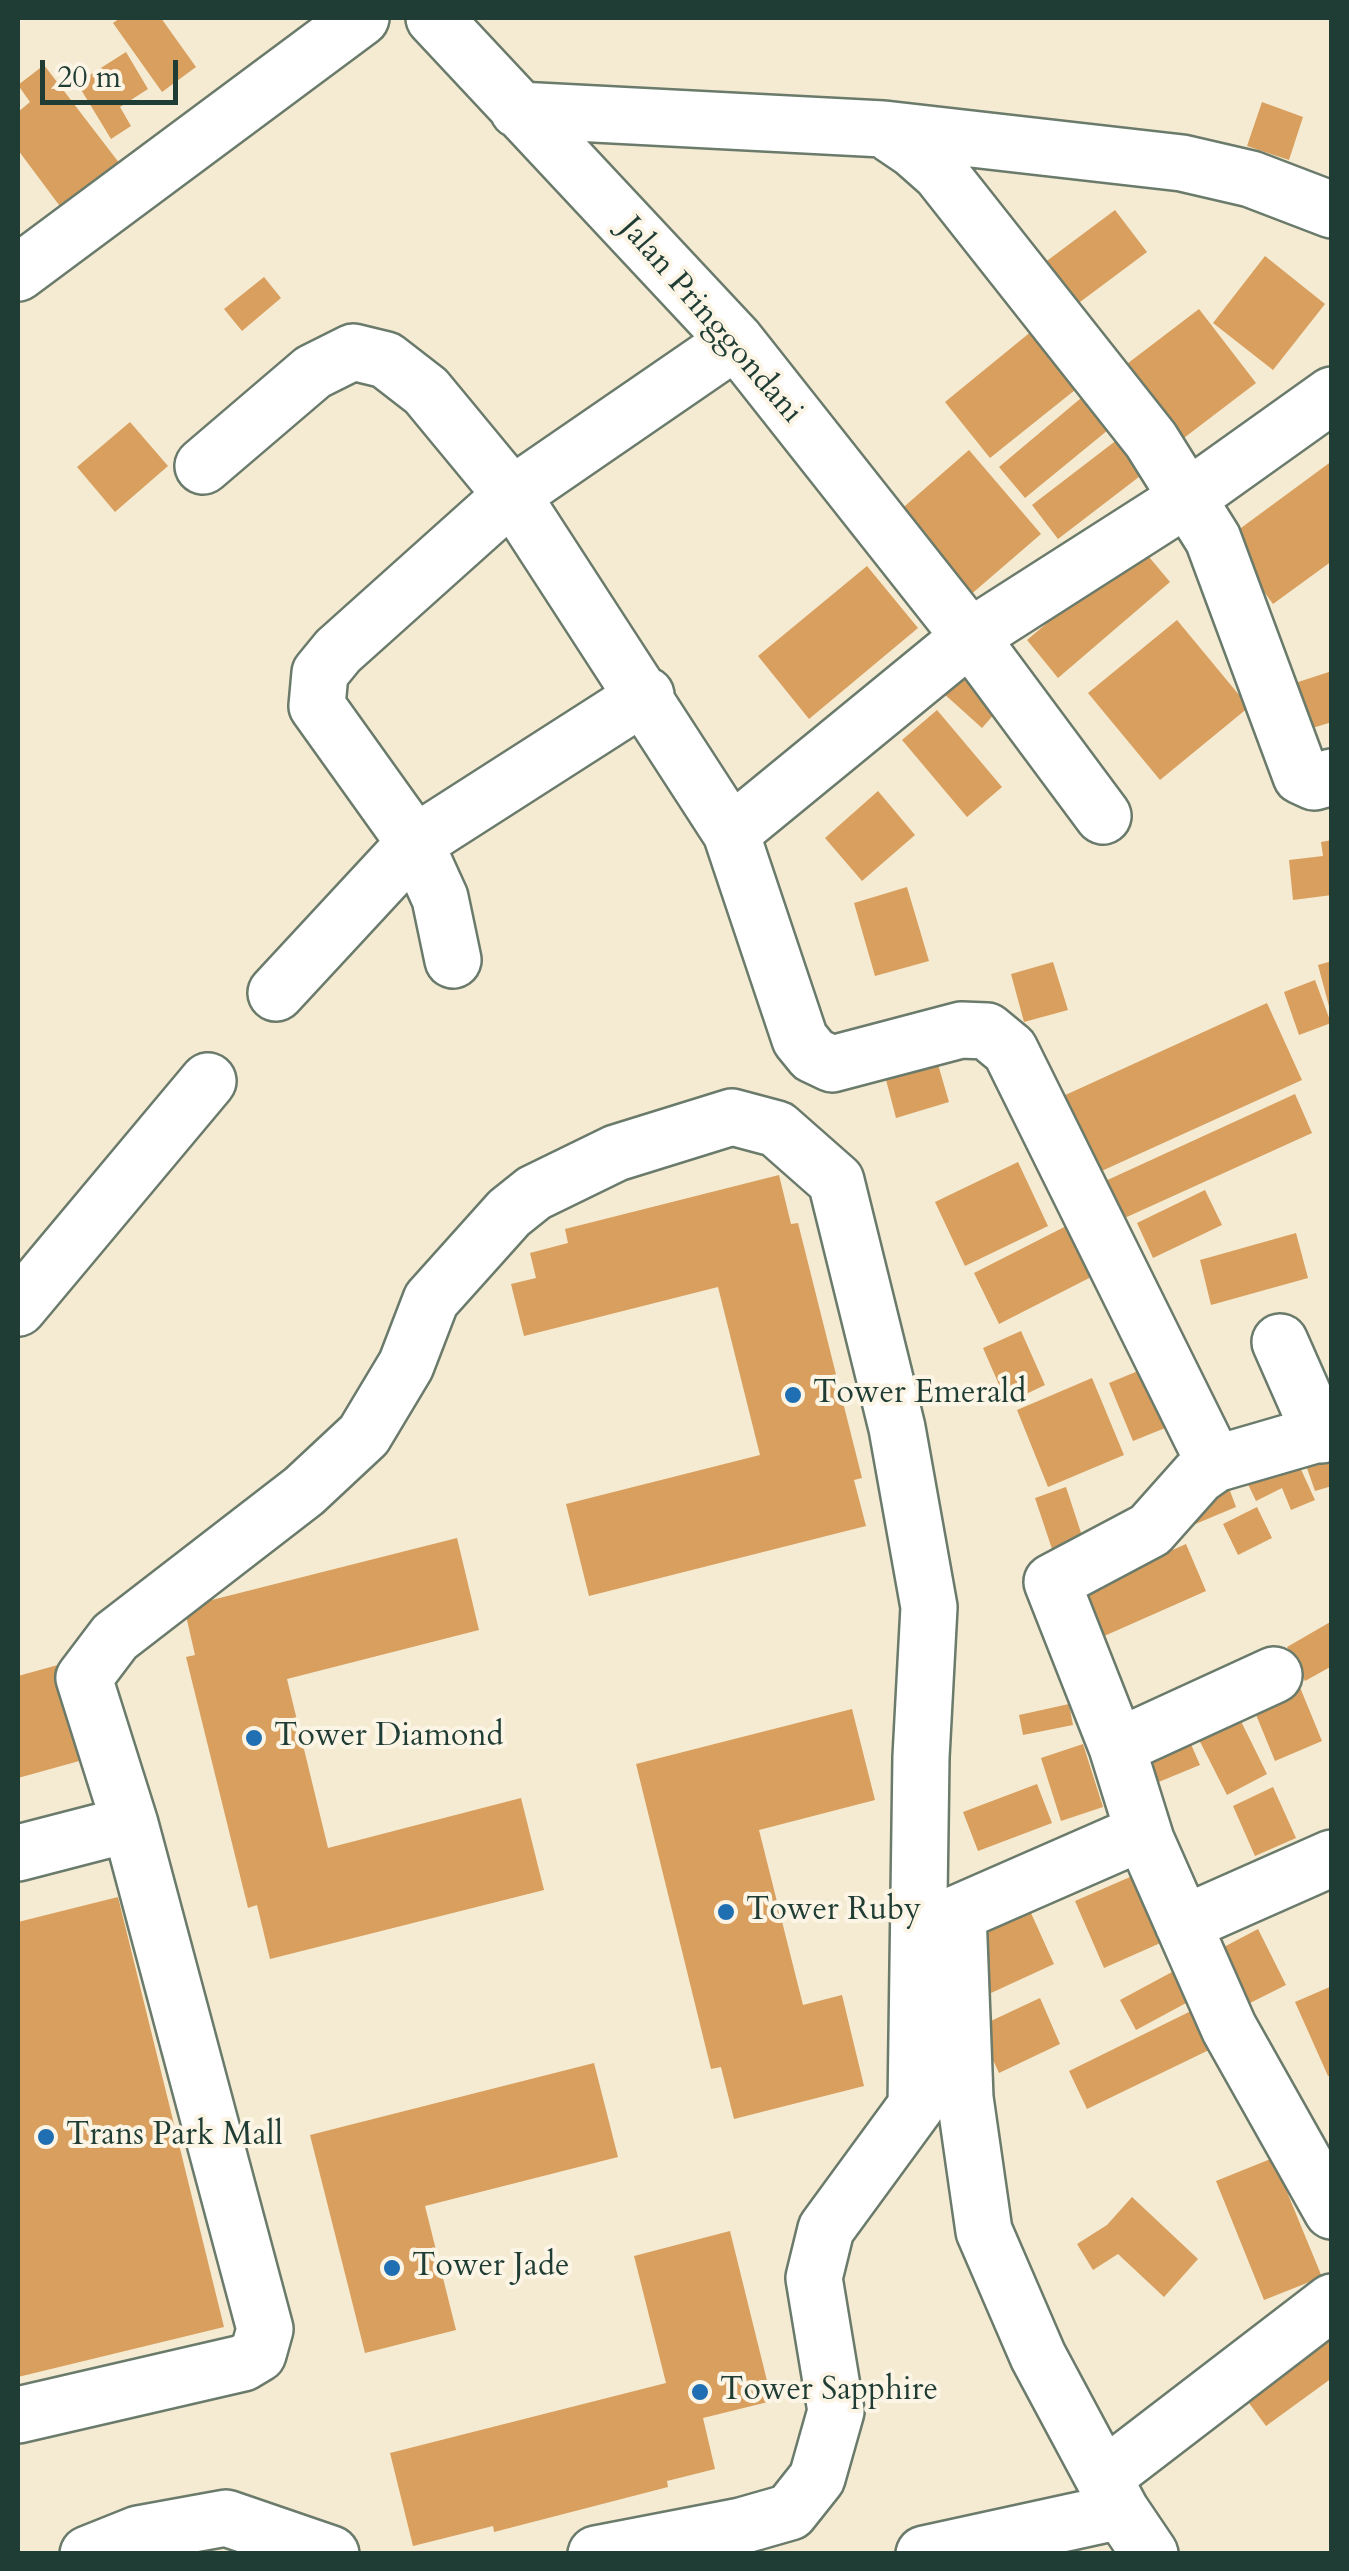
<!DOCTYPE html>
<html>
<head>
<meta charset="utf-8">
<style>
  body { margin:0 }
  #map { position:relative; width:1349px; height:2571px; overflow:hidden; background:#f5ebd2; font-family:Cardo,serif }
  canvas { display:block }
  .frame { position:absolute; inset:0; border:20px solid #1f3d34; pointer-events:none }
  .scale { position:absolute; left:40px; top:60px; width:138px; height:45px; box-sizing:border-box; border:5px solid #1f3d34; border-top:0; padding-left:12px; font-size:30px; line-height:35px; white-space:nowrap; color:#1f3d34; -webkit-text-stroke:8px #fcf5e5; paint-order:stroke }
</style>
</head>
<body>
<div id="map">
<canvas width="1349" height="2571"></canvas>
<div class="frame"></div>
<div class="scale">20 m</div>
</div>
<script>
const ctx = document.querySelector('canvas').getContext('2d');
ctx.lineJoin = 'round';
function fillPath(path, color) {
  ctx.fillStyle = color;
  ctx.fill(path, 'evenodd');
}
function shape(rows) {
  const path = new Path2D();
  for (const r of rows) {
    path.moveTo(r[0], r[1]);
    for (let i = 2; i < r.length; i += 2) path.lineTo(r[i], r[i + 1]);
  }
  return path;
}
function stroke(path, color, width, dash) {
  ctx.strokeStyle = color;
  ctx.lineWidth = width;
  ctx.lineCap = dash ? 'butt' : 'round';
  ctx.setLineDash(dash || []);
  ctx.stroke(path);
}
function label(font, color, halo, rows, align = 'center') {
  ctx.font = font + ' Cardo,serif';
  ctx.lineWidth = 8;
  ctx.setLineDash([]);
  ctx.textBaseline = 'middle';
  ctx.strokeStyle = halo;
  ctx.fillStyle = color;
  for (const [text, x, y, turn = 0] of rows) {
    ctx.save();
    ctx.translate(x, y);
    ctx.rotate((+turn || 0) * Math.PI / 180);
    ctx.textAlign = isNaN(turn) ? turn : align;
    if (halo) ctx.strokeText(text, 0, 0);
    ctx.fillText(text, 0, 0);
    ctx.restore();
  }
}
const building = shape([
  [120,18,161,18,196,67,162,92,113,23],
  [126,52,148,89,120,107,131,126,111,139,77,83],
  [44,65,120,164,62,209,18,150,18,112,30,102,18,85],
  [1262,102,1303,117,1289,160,1247,146],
  [1115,210,1147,252,1068,311,1036,269],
  [1265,256,1325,304,1273,370,1213,323],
  [264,277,281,298,242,331,224,309],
  [1199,309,1256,383,1176,444,1119,370],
  [1049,317,1095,374,990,458,945,402],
  [1093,388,1119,421,1025,498,999,467],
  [130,422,168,466,115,512,77,467],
  [1122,436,1148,470,1058,539,1032,505],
  [969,450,1041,534,954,609,882,526],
  [1332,461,1332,561,1273,604,1226,539],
  [1139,545,1170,582,1058,678,1027,640],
  [867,566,918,628,809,719,758,656],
  [1177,620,1249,707,1160,780,1088,693],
  [971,659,1012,694,982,728,942,692],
  [1332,671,1332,722,1306,730,1292,684],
  [937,710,1002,787,967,817,902,740],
  [878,791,915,835,862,881,825,838],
  [1332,840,1332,895,1293,900,1289,860,1323,856,1321,842],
  [907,887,929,961,875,976,854,903],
  [1332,961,1332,1010,1330,1010,1318,965],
  [1053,962,1068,1010,1024,1022,1011,974],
  [1315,980,1331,1023,1299,1035,1284,992],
  [1267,1003,1302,1080,1084,1179,1050,1102],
  [937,1061,949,1102,896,1118,885,1076],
  [1295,1094,1312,1133,1107,1226,1090,1188],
  [1018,1162,1048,1226,965,1266,935,1202],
  [779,1175,791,1224,798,1223,862,1478,854,1480,866,1526,589,1596,566,1504,760,1455,718,1287,524,1336,511,1284,536,1278,530,1253,568,1243,565,1229],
  [1205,1190,1222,1225,1153,1258,1137,1223],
  [1076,1221,1101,1272,999,1324,974,1273],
  [1296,1233,1308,1278,1211,1305,1200,1260],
  [1021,1331,1045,1385,1007,1403,983,1348],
  [1150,1366,1175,1424,1133,1441,1109,1383],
  [1092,1378,1124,1455,1048,1487,1017,1410],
  [1332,1444,1332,1486,1315,1491,1302,1454],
  [1293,1452,1315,1500,1291,1510,1282,1488,1256,1501,1244,1476],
  [1226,1480,1236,1507,1193,1525,1181,1498],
  [1066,1487,1086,1548,1055,1558,1035,1498],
  [1257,1507,1272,1538,1238,1555,1223,1524],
  [457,1538,479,1630,287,1679,328,1848,521,1798,544,1890,270,1959,257,1905,248,1908,186,1657,195,1655,184,1607],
  [1186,1544,1206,1591,1102,1637,1081,1590],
  [1332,1621,1332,1666,1305,1681,1287,1647],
  [65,1663,90,1758,18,1778,18,1676],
  [1299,1685,1322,1741,1275,1761,1252,1705],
  [1231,1701,1267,1774,1227,1795,1190,1722],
  [1069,1704,1073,1725,1023,1735,1019,1715],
  [852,1709,875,1800,759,1830,803,2005,842,1995,864,2086,734,2119,721,2067,711,2069,636,1764],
  [1187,1735,1200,1765,1144,1788,1132,1757],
  [1083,1744,1103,1807,1061,1821,1041,1758],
  [1037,1784,1052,1823,978,1851,963,1812],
  [1273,1787,1296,1838,1255,1856,1233,1806],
  [1146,1870,1174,1937,1104,1968,1075,1901],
  [118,1897,224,2327,18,2377,18,1922],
  [1026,1902,1054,1964,991,1993,963,1930],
  [1258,1929,1286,1985,1232,2012,1205,1957],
  [1185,1965,1201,1995,1136,2030,1120,2000],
  [1332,1986,1332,2075,1328,2076,1295,2002],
  [1040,1998,1060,2044,999,2073,978,2027],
  [1191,2011,1209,2050,1087,2109,1069,2071],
  [594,2063,618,2157,425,2206,456,2330,365,2353,310,2135],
  [1273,2158,1322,2277,1264,2300,1216,2181],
  [1132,2197,1198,2259,1164,2297,1118,2254,1093,2270,1077,2244,1107,2225],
  [730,2231,772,2401,703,2418,715,2469,667,2481,668,2487,494,2532,493,2526,413,2546,390,2453,666,2383,634,2256],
  [1332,2321,1332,2378,1266,2426,1238,2388]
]);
const minor = shape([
  [434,18,736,341,970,637,1103,816],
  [518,110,883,129,914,150,940,173,1151,440,1213,539,1301,776,1314,782,1332,777],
  [884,129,1182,163,1251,179,1332,210],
  [18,273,361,18],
  [203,466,313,372,353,352,386,360,426,391,512,495,731,833,800,1039,813,1055,832,1064,961,1030,987,1031,1010,1050,1215,1464],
  [731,833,970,637,1189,497,1332,395],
  [453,960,440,898,415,843,317,706,320,673,338,651,512,495,736,341],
  [276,993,415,843,646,695],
  [18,1308,208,1081],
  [1280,1342,1321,1435],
  [1332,1430,1215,1464,1198,1476,1150,1530,1052,1582,1117,1747,1146,1840,1229,2028,1332,2211],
  [1117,1747,1274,1675],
  [130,1824,84,1678,115,1637,304,1491,364,1435,406,1365,431,1300,509,1213,534,1193,616,1153,732,1117,777,1129,836,1181,897,1428,929,1607,921,1757,916,2106,826,2229,814,2278,836,2411,817,2478,790,2512,741,2526,596,2554],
  [1143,1832,958,1913,965,2098,984,2231,1038,2356,1121,2511,1150,2554],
  [18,1853,130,1824,265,2329,258,2354,243,2363,18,2415],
  [1183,1924,1332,1858],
  [1104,2477,1332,2302],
  [88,2554,138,2534,226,2518,331,2554],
  [924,2554,1121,2511]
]);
const markers = [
  [793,1395,10,"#1f6fb2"],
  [254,1738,10,"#1f6fb2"],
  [726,1912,10,"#1f6fb2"],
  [46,2137,10,"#1f6fb2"],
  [392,2268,10,"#1f6fb2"],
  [700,2392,10,"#1f6fb2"]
];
const streetNames = [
  ["Jalan Pringgondani",710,321,49]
];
const poiNames = [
  ["Tower Emerald",813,1395],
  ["Tower Diamond",274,1738],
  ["Tower Ruby",746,1912],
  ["Trans Park Mall",66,2137],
  ["Tower Jade",412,2268],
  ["Tower Sapphire",720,2392]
];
fillPath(building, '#d89f5e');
stroke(minor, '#6a7a6b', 60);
stroke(minor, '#fff', 55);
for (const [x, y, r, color] of markers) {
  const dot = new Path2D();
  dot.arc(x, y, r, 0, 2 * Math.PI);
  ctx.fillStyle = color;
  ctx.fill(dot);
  stroke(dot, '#fcf5e5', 4);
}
label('32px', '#1f3d34', '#fcf5e5', streetNames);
label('32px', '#1f3d34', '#fcf5e5', poiNames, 'left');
</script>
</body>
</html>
